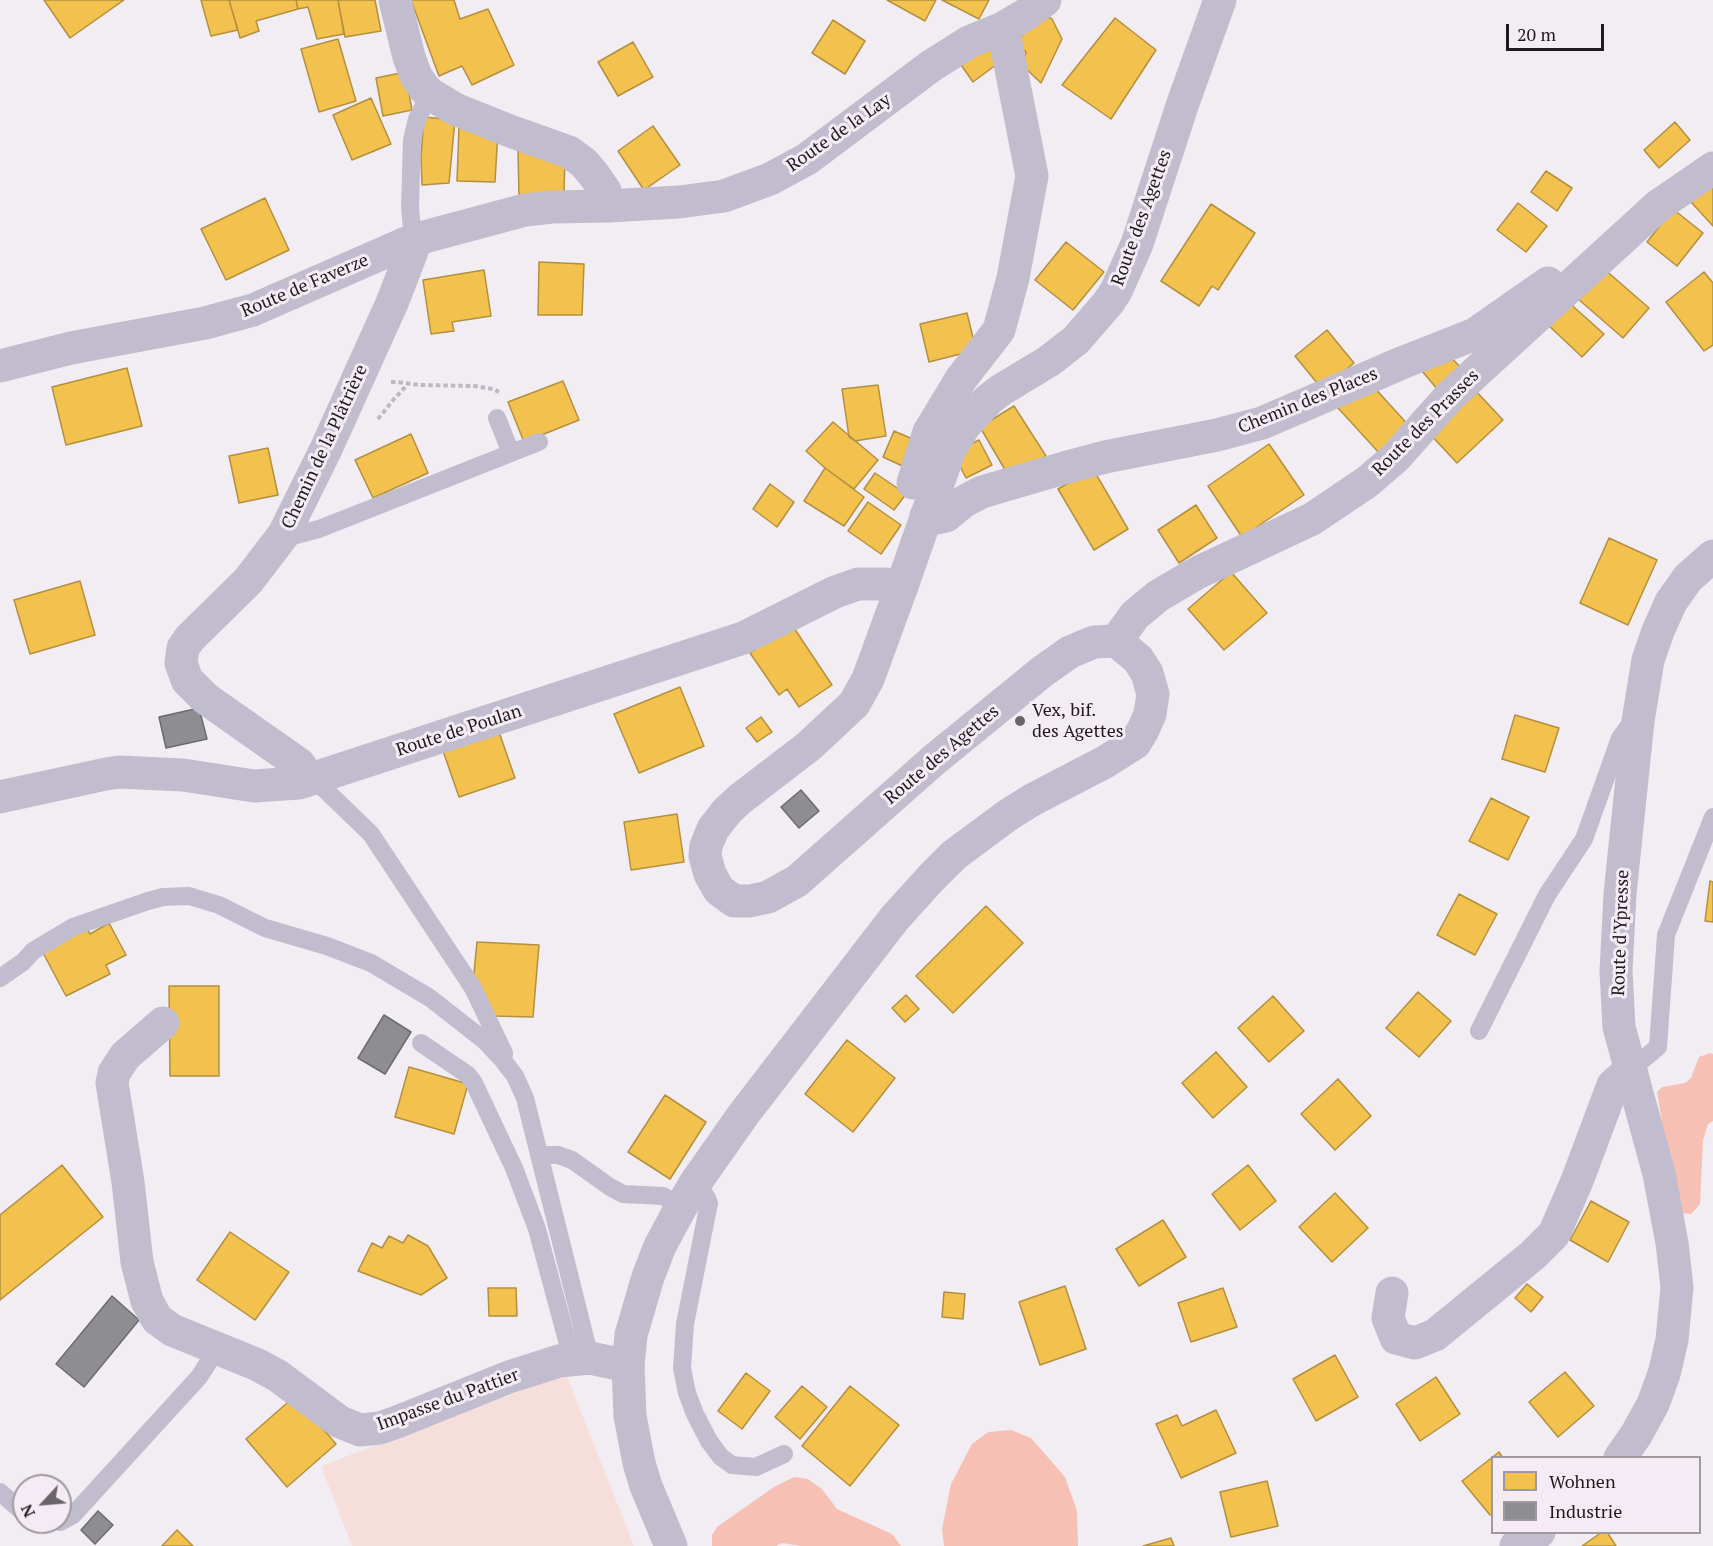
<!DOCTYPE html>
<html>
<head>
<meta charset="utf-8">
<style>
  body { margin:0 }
  #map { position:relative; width:1713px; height:1546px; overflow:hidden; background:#f2edf2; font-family:"PT Serif",serif }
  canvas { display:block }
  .legend { position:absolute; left:1491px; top:1456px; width:210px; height:78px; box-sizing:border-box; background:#f4ebf4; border:2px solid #9f989f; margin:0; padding:8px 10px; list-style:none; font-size:18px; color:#1f1c1f }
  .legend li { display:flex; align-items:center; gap:12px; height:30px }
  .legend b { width:30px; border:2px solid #9f989f }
  .north { position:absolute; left:12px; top:1474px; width:60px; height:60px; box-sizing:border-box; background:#f4ebf4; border:2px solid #9f989f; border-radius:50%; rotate:244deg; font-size:16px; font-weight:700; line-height:24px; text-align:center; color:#1f1c1f }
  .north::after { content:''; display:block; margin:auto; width:21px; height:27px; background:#696569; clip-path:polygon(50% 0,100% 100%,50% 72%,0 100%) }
  .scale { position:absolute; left:1506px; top:24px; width:98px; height:27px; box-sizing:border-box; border:3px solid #1f1c1f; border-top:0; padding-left:8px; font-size:18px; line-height:21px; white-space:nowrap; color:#1f1c1f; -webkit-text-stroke:4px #f4ebf4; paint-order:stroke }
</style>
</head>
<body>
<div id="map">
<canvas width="1713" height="1546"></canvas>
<ul class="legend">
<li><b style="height:16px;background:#f2c14e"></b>Wohnen</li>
<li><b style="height:16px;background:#8d8d92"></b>Industrie</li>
</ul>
<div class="north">N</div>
<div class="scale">20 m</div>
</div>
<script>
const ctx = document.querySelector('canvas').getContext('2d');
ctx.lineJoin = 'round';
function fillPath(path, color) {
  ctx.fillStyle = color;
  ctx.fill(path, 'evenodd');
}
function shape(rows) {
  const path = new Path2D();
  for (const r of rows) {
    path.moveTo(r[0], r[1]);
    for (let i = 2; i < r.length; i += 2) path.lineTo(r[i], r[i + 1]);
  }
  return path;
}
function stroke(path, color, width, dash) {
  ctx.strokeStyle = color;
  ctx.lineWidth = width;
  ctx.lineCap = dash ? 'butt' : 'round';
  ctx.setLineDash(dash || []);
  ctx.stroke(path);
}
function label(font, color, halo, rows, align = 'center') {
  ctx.font = font + ' "PT Serif",serif';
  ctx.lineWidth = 6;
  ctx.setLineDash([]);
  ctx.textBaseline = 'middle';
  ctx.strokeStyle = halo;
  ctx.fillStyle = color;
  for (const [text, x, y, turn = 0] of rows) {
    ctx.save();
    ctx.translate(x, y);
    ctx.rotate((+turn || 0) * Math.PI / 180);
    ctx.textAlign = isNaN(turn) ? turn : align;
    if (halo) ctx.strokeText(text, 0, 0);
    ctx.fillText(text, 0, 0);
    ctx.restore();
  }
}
const green = shape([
  [566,1374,634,1546,352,1546,321,1466]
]);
const forest = shape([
  [1710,1053,1713,1054,1713,1121,1708,1124,1703,1140,1700,1204,1691,1214,1679,1213,1670,1172,1657,1092,1662,1087,1685,1083,1691,1078,1699,1057],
  [1011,1430,1031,1438,1065,1477,1077,1511,1078,1546,944,1546,942,1529,951,1484,972,1444,988,1432],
  [794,1477,808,1479,822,1489,837,1509,892,1534,901,1546,801,1546,782,1543,776,1546,712,1546,712,1535,717,1527,774,1487]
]);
const homes = shape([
  [44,0,124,0,70,38,44,0],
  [201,0,229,0,238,30,211,36,201,0],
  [229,0,296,0,298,9,256,21,259,31,240,38,229,0],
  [296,0,338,0,344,34,317,39,308,7,298,9,296,0],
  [338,0,375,0,381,31,345,37,338,0],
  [411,0,454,0,460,19,488,9,514,65,472,85,462,66,439,76,411,0],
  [887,0,936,0,925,21,887,0],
  [942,0,989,0,979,19,942,0],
  [1042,14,1052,19,1062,39,1041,83,1022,65,1026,52,1016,42,1042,14],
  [1115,18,1156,50,1111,119,1062,85,1115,18],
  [833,20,865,41,845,74,812,53,833,20],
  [338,39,356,101,319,112,301,49,338,39],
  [989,39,1004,59,973,82,959,62,989,39],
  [633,42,653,77,618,96,598,62,633,42],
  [405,72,412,110,383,116,376,78,405,72],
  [371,98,391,144,352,160,333,115,371,98],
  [424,117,455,120,449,183,422,185,421,156,424,117],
  [1675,122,1690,140,1659,168,1644,150,1675,122],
  [653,126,680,165,644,190,618,151,653,126],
  [459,127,498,130,495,182,457,181,459,127],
  [518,151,565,156,564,194,519,196,518,151],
  [1546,171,1572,188,1557,211,1531,192,1546,171],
  [1713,181,1713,226,1691,202,1713,181],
  [265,198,289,250,226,280,201,229,265,198],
  [1518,203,1547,226,1526,252,1497,230,1518,203],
  [1211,204,1255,233,1218,290,1212,286,1199,306,1161,281,1211,204],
  [1673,209,1703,233,1677,266,1647,242,1673,209],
  [1066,242,1104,272,1073,310,1035,280,1066,242],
  [539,262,584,264,582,315,538,315,539,262],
  [1603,268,1649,308,1623,338,1577,298,1603,268],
  [484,270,491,316,452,322,454,331,431,334,423,280,484,270],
  [1704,272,1713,283,1713,345,1704,351,1666,302,1704,272],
  [1567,301,1604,334,1582,357,1546,323,1567,301],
  [967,313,976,350,929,362,920,324,967,313],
  [1327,330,1354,363,1322,389,1295,356,1327,330],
  [1445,351,1462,369,1438,390,1422,371,1445,351],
  [127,368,142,426,66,445,52,387,127,368],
  [563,381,579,420,524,442,508,402,563,381],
  [878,385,886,436,855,441,849,437,842,389,878,385],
  [1372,385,1411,428,1381,455,1338,408,1372,385],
  [1473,388,1503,420,1457,463,1427,431,1473,388],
  [1014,406,1046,456,1011,480,980,427,1014,406],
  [833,422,878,460,854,489,825,468,806,451,833,422],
  [894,431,922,443,911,470,883,457,894,431],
  [411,434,428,473,373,498,355,460,411,434],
  [979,440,992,465,966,478,953,453,979,440],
  [1269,444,1304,495,1242,537,1208,486,1269,444],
  [268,448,278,495,239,503,229,456,268,448],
  [825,468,864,497,844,526,804,501,825,468],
  [1093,469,1128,529,1094,550,1058,489,1093,469],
  [875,473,906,494,894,510,864,489,875,473],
  [770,484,794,502,777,527,753,509,770,484],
  [868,502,901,525,881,554,848,531,868,502],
  [1196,505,1217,538,1179,563,1158,530,1196,505],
  [1609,538,1657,560,1628,625,1580,603,1609,538],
  [1231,572,1267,613,1224,650,1188,609,1231,572],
  [80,581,95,635,30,654,14,600,80,581],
  [792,625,832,685,799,707,787,689,779,695,750,653,792,625],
  [680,687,704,746,639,773,614,714,680,687],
  [1515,715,1559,728,1545,772,1502,759,1515,715],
  [761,717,772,732,757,742,746,728,761,717],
  [498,729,515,778,459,797,442,748,498,729],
  [1491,798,1529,817,1508,860,1469,841,1491,798],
  [677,814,684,862,631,870,624,822,677,814],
  [1710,881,1713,882,1713,922,1705,921,1710,881],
  [1459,894,1497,914,1475,955,1437,935,1459,894],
  [986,906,1023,943,953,1013,916,976,986,906],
  [109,923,126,955,106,965,110,974,66,996,42,951,87,928,90,934,109,923],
  [477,942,539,945,533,1017,493,1016,473,982,477,942],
  [169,986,219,986,219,1076,170,1076,169,986],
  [1418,992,1451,1021,1419,1057,1386,1028,1418,992],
  [906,995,919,1009,905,1022,892,1008,906,995],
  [1273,996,1304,1031,1269,1062,1238,1028,1273,996],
  [847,1040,895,1078,853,1132,805,1094,847,1040],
  [1216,1052,1247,1087,1213,1118,1182,1083,1216,1052],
  [409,1067,468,1084,454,1134,395,1117,409,1067],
  [1338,1079,1371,1116,1335,1150,1301,1114,1338,1079],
  [665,1095,706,1122,670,1179,628,1152,665,1095],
  [62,1165,103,1217,0,1300,0,1215,62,1165],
  [1248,1165,1276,1201,1240,1230,1212,1194,1248,1165],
  [1335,1193,1368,1228,1332,1262,1299,1227,1335,1193],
  [1591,1201,1629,1222,1608,1262,1570,1240,1591,1201],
  [1163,1220,1186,1257,1139,1286,1116,1249,1163,1220],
  [230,1232,289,1272,255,1320,197,1280,230,1232],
  [408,1235,428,1246,447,1278,421,1295,358,1271,372,1243,382,1248,389,1236,403,1243,408,1235],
  [1527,1284,1543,1297,1531,1312,1515,1298,1527,1284],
  [1065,1286,1086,1349,1040,1365,1019,1302,1065,1286],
  [488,1288,516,1288,517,1316,489,1316,488,1288],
  [1223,1288,1237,1327,1191,1342,1178,1303,1223,1288],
  [944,1292,965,1294,963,1319,942,1317,944,1292],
  [1335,1355,1358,1397,1316,1421,1293,1379,1335,1355],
  [1565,1372,1594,1406,1558,1437,1529,1402,1565,1372],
  [746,1373,770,1391,742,1429,718,1411,746,1373],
  [1436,1377,1460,1414,1420,1441,1396,1404,1436,1377],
  [802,1386,827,1407,800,1439,775,1417,802,1386],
  [850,1386,899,1425,850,1486,802,1446,850,1386],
  [295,1396,336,1444,287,1487,246,1439,295,1396],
  [1216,1410,1236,1453,1181,1478,1156,1424,1177,1415,1182,1426,1216,1410],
  [1499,1452,1503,1458,1492,1458,1492,1514,1490,1515,1462,1481,1499,1452],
  [1267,1481,1278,1526,1231,1537,1220,1492,1267,1481],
  [177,1530,193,1546,162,1546,177,1530],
  [1602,1532,1607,1532,1616,1546,1582,1546,1602,1532],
  [1171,1538,1174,1546,1143,1546,1171,1538]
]);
const industry = shape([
  [199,708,207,739,166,748,159,717,199,708],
  [801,790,819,811,799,828,781,807,801,790],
  [384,1015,411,1032,385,1074,358,1058,384,1015],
  [112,1296,139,1320,84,1387,56,1364,112,1296],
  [98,1511,113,1525,95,1544,81,1530,98,1511]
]);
const path = shape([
  [391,382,397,382,420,385,475,386,493,389,499,392],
  [378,419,394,399,409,383]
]);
const service = shape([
  [413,240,410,207,412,140,417,119,430,94],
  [497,418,511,453],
  [284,534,292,536,319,529,539,442],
  [313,778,371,834,473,988,504,1053,504,1055],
  [0,978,23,962,33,951,73,927,148,901,163,897,189,896,219,905,265,928,327,946,371,963,430,998,485,1041,502,1059,515,1076,525,1098,590,1358],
  [1479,1031,1547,895,1584,839,1620,738,1628,727,1636,722],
  [421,1043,468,1075,474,1083,514,1168,537,1229,572,1359],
  [1630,1070,1658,1047,1666,935,1713,817],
  [540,1158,548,1155,558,1155,572,1160,610,1187,623,1194,663,1196,681,1207],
  [696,1182,707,1198,709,1203,685,1324,682,1368,687,1393,695,1414,709,1441,721,1457,732,1465,756,1467,784,1454],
  [0,1492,24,1513],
  [60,1522,73,1515,199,1377,217,1349]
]);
const minor = shape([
  [395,0,409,57,416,76,424,88,430,94,455,109,510,131,569,152,584,163,594,175,605,191,608,206],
  [0,366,71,348,205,323,253,310,413,240,525,210,552,207,608,206,679,202,724,196,770,179,807,159,931,66,969,42,1003,28,1025,15,1045,0],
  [913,483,929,432,961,379,999,330,1013,278,1032,176,1003,28],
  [926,516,936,518,946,516,963,502,982,492,1064,468,1105,457,1217,435,1262,423,1404,362,1475,334,1548,283],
  [1116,641,1135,615,1158,596,1197,573,1312,519,1367,482,1395,458,1450,396,1659,205,1713,168],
  [309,779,299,764,205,698,187,680,181,663,183,648,190,638,248,581,284,534,326,449,392,303,409,259,413,248,413,240],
  [0,797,106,774,119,772,183,775,254,786,299,783,743,638,835,592,858,584,887,584,902,586],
  [163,1023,125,1056,114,1073,112,1083,128,1182,137,1262,147,1301,157,1319,172,1330,258,1365,278,1376,340,1422,360,1430,380,1428,397,1422,509,1377,559,1361,590,1358,628,1366],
  [1392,1293,1388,1318,1396,1338,1415,1343,1435,1335,1533,1255,1554,1234,1577,1181,1613,1085,1630,1070],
  [1620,1458,1636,1435,1653,1404,1664,1374,1672,1340,1677,1287,1672,1243,1659,1174,1619,1027,1616,971,1620,894,1638,721,1648,660,1658,631,1671,602,1688,578,1713,556],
  [1516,1546,1539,1532]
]);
const tertiary = shape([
  [671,1546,646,1486,639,1463,630,1416,628,1366,631,1335,648,1277,660,1246,681,1207,696,1182,743,1115,894,919,931,878,954,855,1008,815,1032,800,1105,762,1135,743,1143,730,1150,714,1153,694,1147,673,1138,659,1116,641,1094,642,1070,652,1043,671,935,759,797,881,768,897,750,901,734,901,719,890,710,874,705,856,706,846,713,829,727,811,740,799,809,746,854,704,868,679,902,586,950,449,965,425,988,400,1001,390,1049,361,1076,340,1108,303,1116,291,1137,244,1183,103,1220,0]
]);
const markers = [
  [1020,721,6,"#696569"]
];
const streetNames = [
  ["Route de la Lay",839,133,-35],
  ["Route des Agettes",1142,218,-70],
  ["Route de Faverze",305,286,-23],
  ["Chemin des Places",1308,401,-22],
  ["Route des Prasses",1426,423,-45],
  ["Chemin de la Plâtrière",325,447,-65],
  ["Route de Poulan",459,731,-18],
  ["Route des Agettes",942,755,-40],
  ["Route d'Ypresse",1621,933,-88],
  ["Impasse du Pattier",448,1400,-20]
];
const poiNames = [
  ["Vex, bif.",1032,711],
  ["des Agettes",1032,732]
];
fillPath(green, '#f6deda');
fillPath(forest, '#f6c0b4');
fillPath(homes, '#f2c14e');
stroke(homes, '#b39040', 1.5);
fillPath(industry, '#8d8d92');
stroke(industry, '#6c6b70', 1.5);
stroke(path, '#bcb9c4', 4, [4.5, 3]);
stroke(service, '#c1bdce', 18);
stroke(minor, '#c1bdce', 33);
stroke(tertiary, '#c1bdce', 33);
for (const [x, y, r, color] of markers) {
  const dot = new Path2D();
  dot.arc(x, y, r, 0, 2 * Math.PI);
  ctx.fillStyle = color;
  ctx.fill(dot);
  stroke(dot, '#f4ebf4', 2);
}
label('18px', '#1f1c1f', '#f4ebf4', streetNames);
label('18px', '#1f1c1f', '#f4ebf4', poiNames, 'left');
</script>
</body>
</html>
